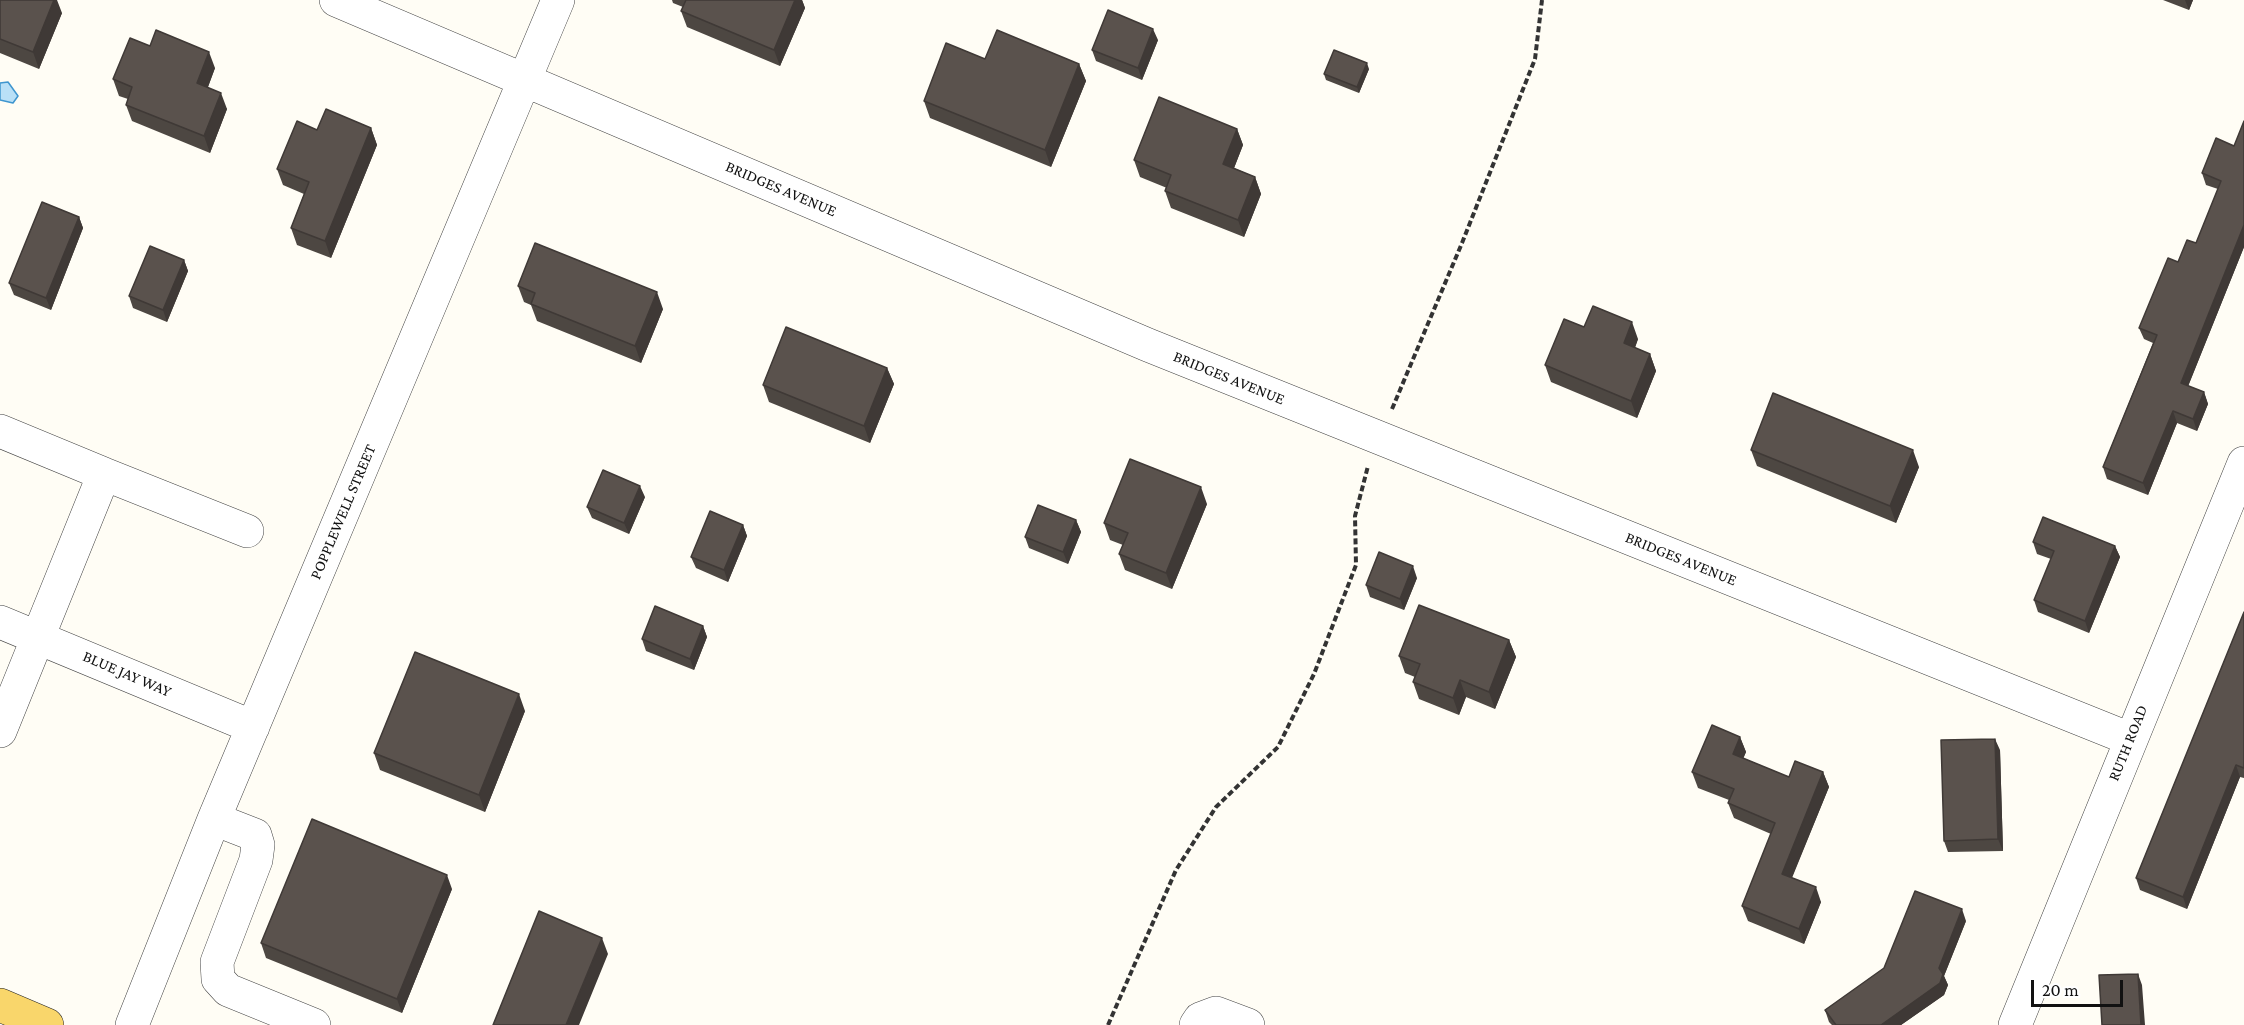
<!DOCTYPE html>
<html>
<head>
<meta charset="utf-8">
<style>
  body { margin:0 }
  #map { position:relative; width:2244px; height:1025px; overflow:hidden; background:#fffdf5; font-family:"Crimson Pro",serif }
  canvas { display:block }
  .scale { position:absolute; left:2031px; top:980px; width:92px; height:27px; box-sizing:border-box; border:3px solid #111; border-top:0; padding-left:8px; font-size:18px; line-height:21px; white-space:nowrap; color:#111; -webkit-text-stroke:4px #fff; paint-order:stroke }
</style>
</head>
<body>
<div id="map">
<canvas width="2244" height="1025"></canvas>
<div class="scale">20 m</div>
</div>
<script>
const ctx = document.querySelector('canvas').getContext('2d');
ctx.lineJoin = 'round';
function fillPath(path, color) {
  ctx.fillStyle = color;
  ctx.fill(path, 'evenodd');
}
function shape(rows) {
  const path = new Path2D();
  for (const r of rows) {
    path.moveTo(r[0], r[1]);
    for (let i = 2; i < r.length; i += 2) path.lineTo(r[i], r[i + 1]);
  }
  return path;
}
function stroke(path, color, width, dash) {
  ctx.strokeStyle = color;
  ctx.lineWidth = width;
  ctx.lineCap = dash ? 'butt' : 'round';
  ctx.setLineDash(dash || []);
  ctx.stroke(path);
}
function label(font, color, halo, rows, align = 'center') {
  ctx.font = font + ' "Crimson Pro",serif';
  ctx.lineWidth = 6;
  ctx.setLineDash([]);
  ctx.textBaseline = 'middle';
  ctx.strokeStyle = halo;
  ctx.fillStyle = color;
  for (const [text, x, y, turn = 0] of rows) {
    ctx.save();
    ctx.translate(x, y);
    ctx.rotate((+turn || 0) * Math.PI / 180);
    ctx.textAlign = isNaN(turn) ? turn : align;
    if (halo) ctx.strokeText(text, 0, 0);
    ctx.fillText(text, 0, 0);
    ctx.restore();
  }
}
const water = shape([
  [8,82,18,96,13,103,0,100,0,83,8,82]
]);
const path = shape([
  [1392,409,1462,243,1535,59,1542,0],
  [1108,1025,1176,870,1216,807,1278,747,1314,674,1356,565,1355,516,1368,466]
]);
const minor = shape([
  [336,0,1148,345,2130,739],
  [0,431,104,474],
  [0,622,253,727],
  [0,731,104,474,247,531],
  [214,819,255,835,258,845,256,860,217,962,218,979,228,990,314,1025],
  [132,1025,214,819,558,0],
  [1196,1025,1200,1019,1216,1013,1248,1025],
  [2015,1025,2244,463]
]);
const major = shape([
  [0,1005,47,1025]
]);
const wall = shape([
  [0,0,62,13,39,69,0,53],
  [672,0,802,0,805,8,780,66,687,27,681,11,683,7,673,3],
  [2163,0,2193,0,2189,10],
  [1158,40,1142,80,1096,61,1092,50],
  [150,46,215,68,208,87,227,109,210,153,132,121,126,105,128,99,119,96,113,79],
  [985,59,1079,64,1086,81,1051,167,930,118,924,101],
  [1369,69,1359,93,1326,80,1324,74],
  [2244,121,2244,247,2188,386,2204,392,2208,404,2197,431,2177,423,2148,495,2107,479,2103,467,2153,343,2144,339,2139,328,2178,262,2196,243,2218,189,2206,185,2202,173,2234,146],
  [371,128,377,145,331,258,297,245,291,228,304,194,283,185,277,169,317,130],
  [1237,129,1243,145,1234,168,1255,177,1261,194,1244,237,1171,208,1165,191,1167,188,1140,177,1134,160],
  [79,217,83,228,51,310,14,295,9,283],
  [184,260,188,271,167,322,133,308,129,296],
  [518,286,663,309,641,363,537,321,531,305,524,302],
  [1584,327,1638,339,1635,348,1650,354,1656,371,1637,418,1551,382,1545,365],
  [887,368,894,384,870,443,769,402,763,385],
  [1751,450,1919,467,1896,523,1757,466],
  [645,497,629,534,592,518,587,507],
  [1207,504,1172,589,1125,570,1119,554,1123,545,1110,540,1104,523],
  [1076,520,1081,532,1068,564,1029,548,1025,537],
  [743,525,747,536,728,582,696,568,691,557],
  [2033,542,2115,546,2120,557,2089,633,2038,612,2034,600,2051,559,2037,554],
  [1417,578,1404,610,1370,597,1366,585],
  [2244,612,2244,778,2240,777,2187,909,2140,890,2136,878],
  [703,626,707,637,694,670,646,651,642,639],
  [1509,640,1516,657,1495,709,1466,697,1459,715,1419,699,1413,682,1415,677,1405,673,1399,656],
  [525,711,485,812,380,770,374,753],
  [1740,737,1746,752,1743,758,1789,777,1823,772,1829,787,1792,878,1821,902,1804,944,1748,921,1742,906,1771,834,1734,818,1728,803,1729,800,1698,788,1692,772],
  [2000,750,2003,851,1948,852,1944,841],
  [452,889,402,1013,266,958,261,943],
  [1966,921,1944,976,1948,985,1944,995,1901,1025,1832,1025,1829,1022,1825,1010]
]);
const shadedWall = shape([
  [54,0,57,0,62,13,39,69,33,52],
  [795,0,802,0,805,8,780,66,774,50],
  [2185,0,2193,0,2189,10],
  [1153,29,1158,40,1142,80,1138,68],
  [209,52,215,68,203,100,197,83],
  [1367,63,1369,69,1359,93,1357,87],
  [1079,64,1086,81,1051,167,1045,150],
  [221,93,227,109,210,153,204,136],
  [371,128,377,145,331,258,325,241],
  [1237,129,1243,145,1229,181,1223,164],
  [1255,177,1261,194,1244,237,1238,220],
  [79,217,83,228,51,310,46,298],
  [2244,225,2244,247,2185,394,2181,383],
  [184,260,188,271,167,322,163,310],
  [657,292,663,309,641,363,635,346],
  [1632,322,1638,339,1630,360,1624,343],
  [1650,354,1656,371,1637,418,1631,401],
  [887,368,894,384,870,443,864,426],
  [2204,392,2208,404,2197,431,2193,419],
  [2173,411,2177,423,2148,495,2143,483],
  [1913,450,1919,467,1896,523,1890,506],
  [640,486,645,497,629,534,624,523],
  [1201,487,1207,504,1172,589,1166,573],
  [1076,520,1081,532,1068,564,1063,552],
  [743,525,747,536,728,582,724,570],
  [2115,546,2120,557,2089,633,2085,621],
  [1413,566,1417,578,1404,610,1400,599],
  [703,626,707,637,694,670,690,659],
  [1509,640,1516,657,1495,709,1489,692],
  [1460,680,1466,697,1459,715,1453,698],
  [519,694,525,711,485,812,479,795],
  [1740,737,1746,752,1739,769,1733,754],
  [1995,739,2000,750,2003,851,1998,839],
  [2236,765,2240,777,2187,909,2183,897],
  [1823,772,1829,787,1787,889,1782,874],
  [447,875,452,889,402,1013,397,999],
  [1816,887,1821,902,1804,944,1799,929],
  [1962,909,1966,921,1944,976,1948,985,1944,995,1901,1025,1881,1025,1939,968],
  [602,938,608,954,579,1025,566,1025],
  [2138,974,2142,985,2145,1025,2141,1025]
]);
const building = shape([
  [0,0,54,0,33,52,0,39,0,0],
  [686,0,795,0,774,50,681,11,686,0],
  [1108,10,1153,29,1138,68,1092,50,1108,10],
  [156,30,209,52,197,83,221,93,204,136,126,105,132,87,113,79,130,38,150,46,156,30],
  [997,30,1079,64,1045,150,924,101,946,43,985,59,997,30],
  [1334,50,1367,63,1357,87,1324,74,1334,50],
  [1159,97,1237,129,1223,164,1255,177,1238,220,1165,191,1171,175,1134,160,1159,97],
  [326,109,371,128,325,241,291,228,309,182,277,169,297,121,317,130,326,109],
  [2244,121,2244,225,2181,383,2204,392,2193,419,2173,411,2143,483,2103,467,2157,335,2139,328,2168,258,2178,262,2187,240,2196,243,2221,181,2202,173,2216,138,2234,146,2244,121],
  [42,202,79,217,46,298,9,283,42,202],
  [535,243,657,292,635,346,531,304,535,293,518,286,535,243],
  [150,246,184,260,163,310,129,296,150,246],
  [1593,306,1632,322,1624,343,1650,354,1631,401,1545,365,1564,319,1584,327,1593,306],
  [786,327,887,368,864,426,763,385,786,327],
  [1773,393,1913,450,1890,506,1751,450,1773,393],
  [1130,459,1201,487,1166,573,1119,554,1128,533,1104,523,1130,459],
  [603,470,640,486,624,523,587,507,603,470],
  [1038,505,1076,520,1063,552,1025,537,1038,505],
  [710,511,743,525,724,570,691,557,710,511],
  [2043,517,2115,546,2085,621,2034,600,2054,551,2033,542,2043,517],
  [1379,552,1413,566,1400,599,1366,585,1379,552],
  [1419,605,1509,640,1489,692,1460,680,1453,698,1413,682,1420,664,1399,656,1419,605],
  [655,606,703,626,690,659,642,639,655,606],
  [2244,612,2244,768,2236,765,2183,897,2136,878,2244,612],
  [415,652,519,694,479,795,374,753,415,652],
  [1712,725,1740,737,1733,754,1789,777,1795,761,1823,772,1782,874,1816,887,1799,929,1742,906,1775,823,1728,803,1734,789,1692,772,1712,725],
  [1995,739,1998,839,1944,841,1941,740,1995,739],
  [312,819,447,875,397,999,261,943,312,819],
  [1915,891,1962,909,1939,968,1943,974,1940,983,1881,1025,1836,1025,1825,1010,1884,968,1915,891],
  [539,911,602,938,566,1025,493,1025,539,911],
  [2138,974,2141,1025,2102,1025,2099,975,2138,974]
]);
const streetNames = [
  ["BRIDGES AVENUE",781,189,23],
  ["BRIDGES AVENUE",1229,378,22],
  ["POPPLEWELL STREET",343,512,-67],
  ["BRIDGES AVENUE",1681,559,22],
  ["BLUE JAY WAY",127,674,23],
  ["RUTH ROAD",2128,743,-68]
];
fillPath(water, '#b9e0f7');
stroke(water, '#3f96cf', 1.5);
stroke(minor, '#444', 34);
stroke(major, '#222', 34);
stroke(path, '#333', 4, [6, 3]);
stroke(minor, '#fff', 33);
stroke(major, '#f9d66b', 33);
fillPath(wall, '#4d4742');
fillPath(shadedWall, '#3f3936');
fillPath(building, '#5a524d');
stroke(building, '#3f3936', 1.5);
label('16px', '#111', '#fff', streetNames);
</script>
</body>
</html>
